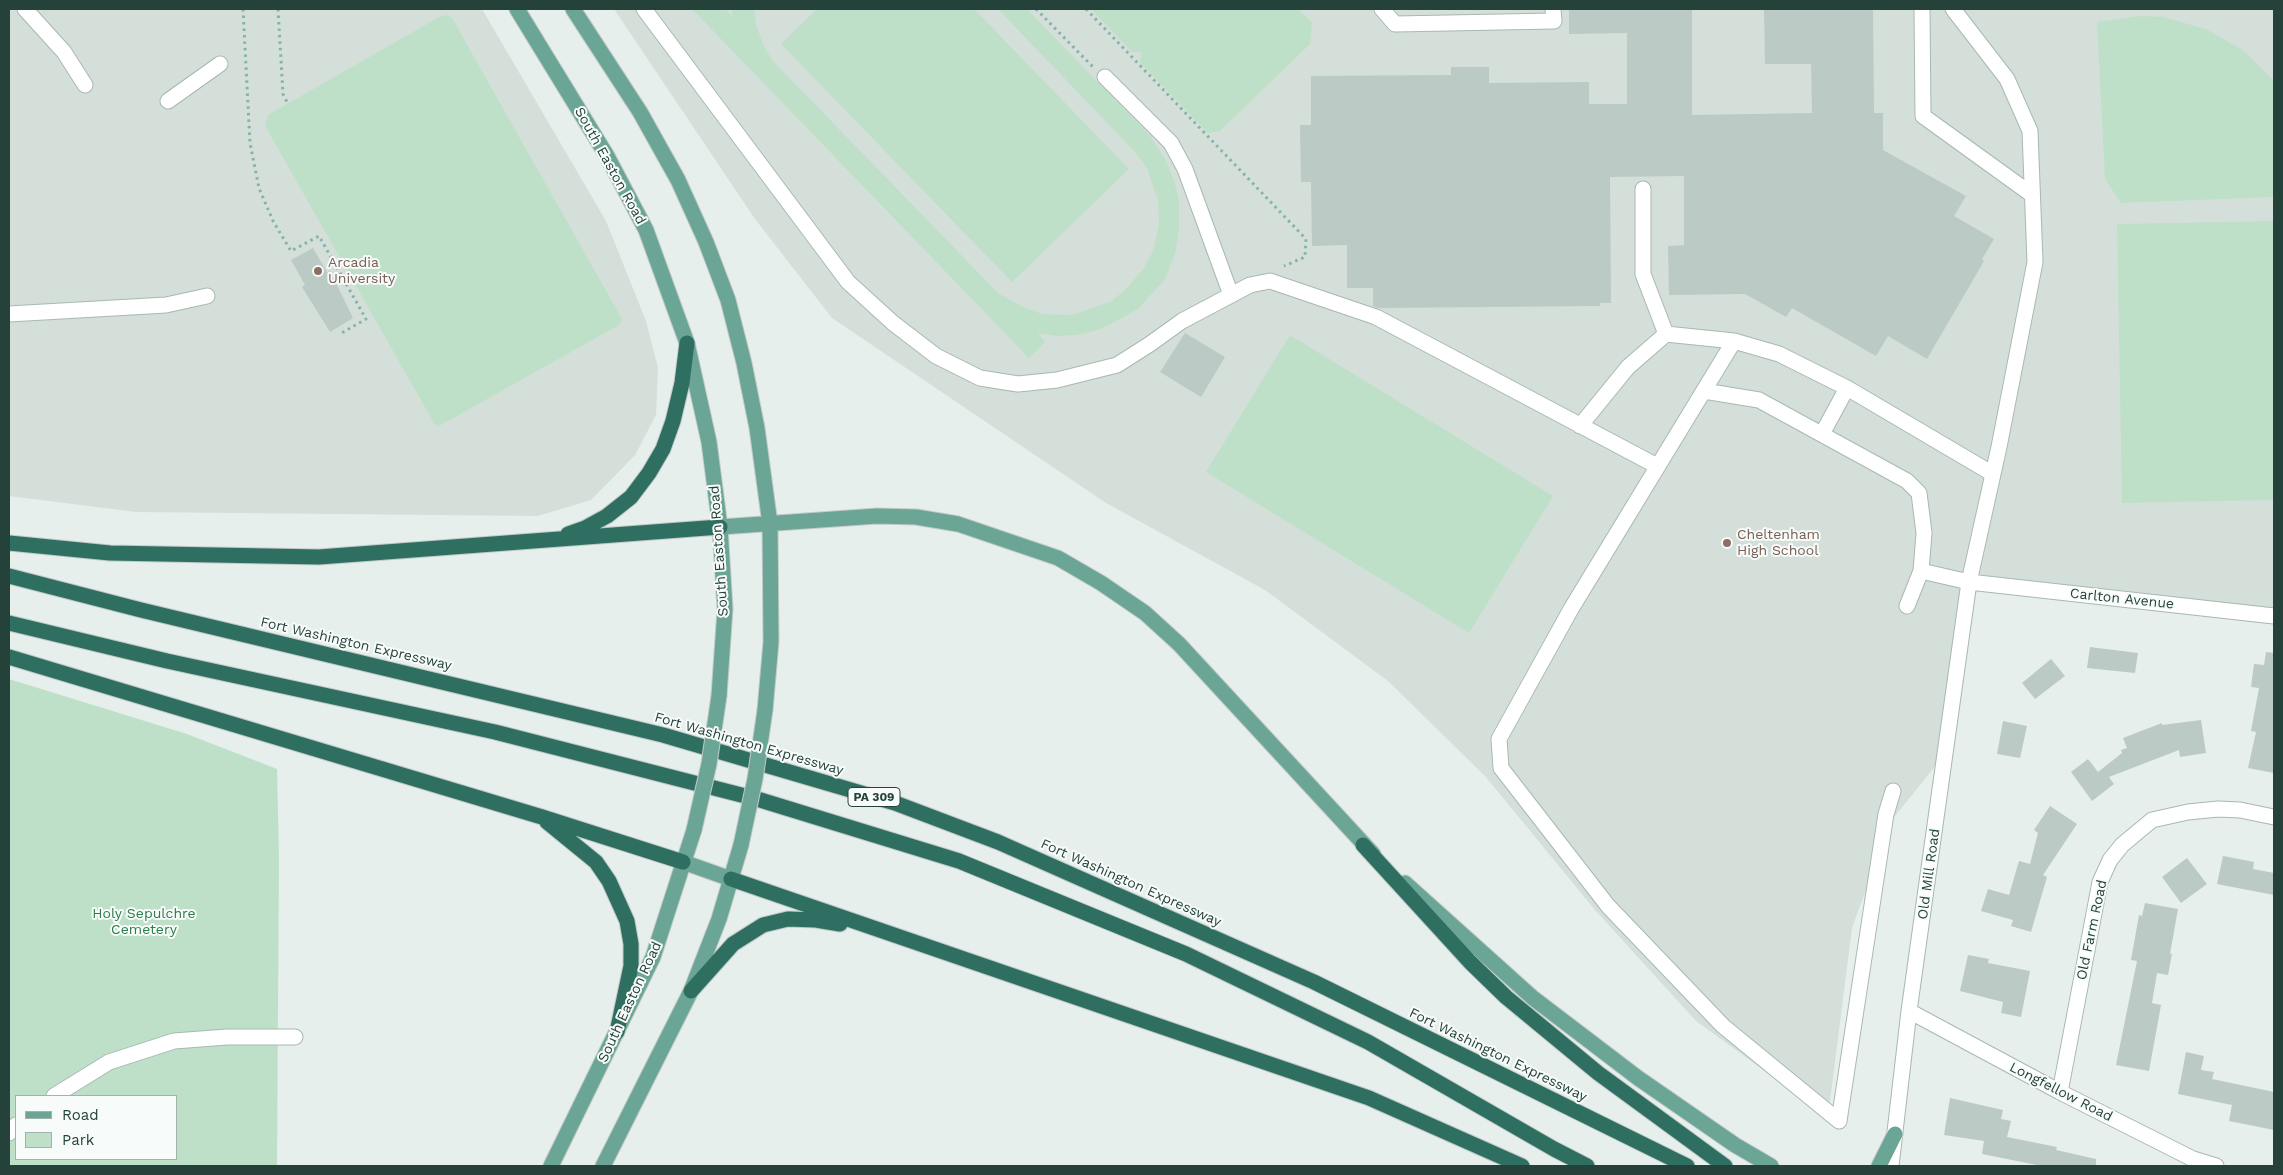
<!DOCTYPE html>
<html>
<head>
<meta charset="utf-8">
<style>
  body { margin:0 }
  #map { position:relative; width:2283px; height:1175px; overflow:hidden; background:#e6efeb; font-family:"Work Sans",sans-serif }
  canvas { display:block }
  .frame { position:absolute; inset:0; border:10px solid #24423a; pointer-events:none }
  .legend { position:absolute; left:15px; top:1095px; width:162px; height:65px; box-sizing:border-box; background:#f7fbf9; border:1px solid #a3b1ad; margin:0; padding:6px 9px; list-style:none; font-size:15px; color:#24423a }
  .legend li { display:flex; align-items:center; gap:10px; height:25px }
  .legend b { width:25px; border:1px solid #a3b1ad }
</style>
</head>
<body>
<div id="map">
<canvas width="2283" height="1175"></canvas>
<div class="frame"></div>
<ul class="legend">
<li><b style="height:6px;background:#6aa596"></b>Road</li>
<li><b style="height:14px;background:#bfe0c8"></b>Park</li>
</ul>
</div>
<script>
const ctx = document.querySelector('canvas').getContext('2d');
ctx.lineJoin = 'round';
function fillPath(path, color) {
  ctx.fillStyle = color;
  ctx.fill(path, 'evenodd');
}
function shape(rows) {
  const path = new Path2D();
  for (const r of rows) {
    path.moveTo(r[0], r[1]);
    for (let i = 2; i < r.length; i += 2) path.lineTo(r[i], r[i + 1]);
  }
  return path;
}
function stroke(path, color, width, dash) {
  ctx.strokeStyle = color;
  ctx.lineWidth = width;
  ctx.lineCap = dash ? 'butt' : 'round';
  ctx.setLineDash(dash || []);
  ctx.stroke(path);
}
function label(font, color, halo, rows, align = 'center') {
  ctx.font = font + ' "Work Sans",sans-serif';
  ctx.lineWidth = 4;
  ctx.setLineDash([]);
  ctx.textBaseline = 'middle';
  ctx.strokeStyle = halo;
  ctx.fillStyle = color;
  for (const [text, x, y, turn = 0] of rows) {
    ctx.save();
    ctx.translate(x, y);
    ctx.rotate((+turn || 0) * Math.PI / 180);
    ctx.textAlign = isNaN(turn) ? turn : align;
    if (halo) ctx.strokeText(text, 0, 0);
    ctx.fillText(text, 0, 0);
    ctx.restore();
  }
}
const built = shape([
  [9,9,482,9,606,221,646,321,658,368,656,415,635,455,591,500,538,516,136,512,9,496],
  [614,9,2274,9,2274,616,1969,582,1945,754,1891,821,1852,928,1828,1117,1696,1021,1595,910,1485,776,1388,681,1265,590,1106,503,832,318,755,219]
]);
const green = shape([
  [692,9,725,9,732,16,732,9,754,9,756,25,764,46,772,60,998,293,1021,306,1042,314,1073,315,1112,301,1128,287,1144,268,1154,249,1159,222,1158,200,1147,168,1136,153,998,9,1027,9,1151,137,1165,159,1174,180,1179,200,1179,228,1175,254,1165,279,1139,308,1117,321,1095,331,1075,335,1057,336,1038,333,1045,342,1029,358],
  [817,9,974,9,1129,169,1012,282,781,44],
  [1091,9,1298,9,1312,22,1310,44,1220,131,1208,133,1140,62,1141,52,1132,52],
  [447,15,452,18,622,319,619,325,439,426,434,423,265,126,268,115,441,16],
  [2141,16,2163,17,2206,29,2244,51,2273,80,2274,83,2274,197,2121,203,2105,179,2097,22],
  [2274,221,2274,500,2122,503,2117,224],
  [1290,335,1553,496,1469,633,1206,472],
  [9,679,187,734,277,769,279,859,277,1166,9,1166],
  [16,1096,176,1096,176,1159,16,1159]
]);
const building = shape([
  [1569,9,1692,9,1692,115,1812,113,1811,64,1765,64,1764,9,1873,9,1874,113,1883,113,1883,150,1966,196,1954,216,1994,239,1982,259,1984,261,1927,359,1888,336,1876,356,1792,308,1786,317,1745,294,1669,295,1668,246,1684,245,1684,176,1610,177,1611,303,1600,303,1600,306,1378,308,1373,306,1373,288,1347,288,1347,245,1312,246,1311,182,1301,182,1300,125,1311,125,1311,76,1451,75,1451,67,1489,67,1489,83,1589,82,1589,104,1627,104,1627,33,1569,34],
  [313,248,327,272,330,271,353,318,330,332,302,287,305,285,291,260],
  [1185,333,1225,357,1201,397,1160,372],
  [2090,647,2138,653,2135,673,2087,668],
  [2266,652,2274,653,2274,773,2248,768,2256,732,2251,731,2259,688,2251,687,2254,664,2264,665],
  [2051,659,2065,676,2035,699,2022,683],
  [2201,720,2206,753,2180,757,2179,750,2109,777,2114,784,2092,801,2071,772,2088,759,2098,772,2122,753,2121,750,2127,748,2123,738,2162,723,2162,725],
  [2003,721,2027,726,2020,758,1997,754],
  [2050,806,2077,824,2043,875,2047,877,2031,932,2011,926,2013,920,1981,911,1988,889,2009,895,2019,861,2030,864,2038,833,2034,830],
  [2223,856,2254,862,2253,869,2274,873,2274,895,2217,884],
  [2187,858,2207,884,2181,903,2162,877],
  [2145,903,2178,909,2170,954,2172,954,2168,975,2157,973,2152,1003,2161,1005,2149,1071,2116,1065,2137,961,2131,960,2139,915,2142,916],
  [1968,955,1989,959,1988,963,2030,971,2021,1017,2001,1013,2003,1002,1960,991],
  [2186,1052,2204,1056,2201,1070,2214,1072,2212,1079,2274,1092,2274,1130,2229,1121,2232,1105,2178,1094],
  [1950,1098,2003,1110,2001,1119,2011,1121,2007,1137,2057,1147,2056,1150,2096,1159,2096,1166,2042,1166,1982,1154,1984,1141,1944,1135]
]);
const path = shape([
  [243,9,250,143,259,188,273,221,291,251,319,236,366,319,340,334],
  [278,9,283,94,287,102],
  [1036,9,1093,67],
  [1086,9,1306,239,1305,257,1284,266]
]);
const minor = shape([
  [25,9,64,52,85,85],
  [644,9,848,282,893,323,936,356,980,378,1018,384,1057,380,1117,365,1150,344,1182,321,1250,285,1270,281,1376,317,1657,466],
  [1382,9,1395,24,1554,21,1553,9],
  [1922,9,1923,116,2031,194],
  [1105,77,1171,143,1185,169,1231,295],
  [168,101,220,64],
  [1643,189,1643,274,1666,334],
  [9,314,166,305,207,296],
  [1734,341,1571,609,1499,739,1501,768,1608,906,1723,1026,1839,1121,1886,814,1893,791],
  [1704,391,1759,400,1907,481,1919,493,1924,533,1921,571,1969,582,2274,616],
  [1580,426,1628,367,1666,334,1734,341,1779,354,1847,388,1993,474],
  [1822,434,1847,388],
  [1907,606,1921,571],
  [1909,1011,2060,1092,2193,1159,2216,1166],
  [2060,1092,2100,882,2110,860,2122,845,2152,820,2188,812,2218,809,2240,810,2274,817],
  [54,1096,109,1062,174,1041,227,1037,295,1037],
  [9,1133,16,1125],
  [1891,1166,1909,1011,1969,582,1999,447,2035,262,2030,131,2007,79,1953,9]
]);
const major = shape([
  [517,9,607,156,646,230,687,343,709,442,720,527,725,609,719,696],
  [573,9,640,112,678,180,706,242,728,300,744,363,757,428,770,524,771,642,765,710],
  [720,527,877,516,916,517,958,524,1058,558,1101,583,1145,613,1179,644,1373,854],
  [683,862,731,879],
  [1405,883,1533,998,1638,1078,1735,1145,1771,1166],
  [551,1166,653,957,694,830],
  [603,1166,691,991,719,919,741,845],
  [1879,1166,1895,1134]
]);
const highway = shape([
  [568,534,585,528,607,516,631,497,649,473,663,449,673,421,682,383,687,343],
  [9,543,110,553,319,557,720,527],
  [9,576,141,610,663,735,895,803,998,842,1314,982,1687,1166],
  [9,623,167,661,495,732,757,799,959,861,1186,954,1368,1042,1554,1149,1587,1166],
  [9,657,542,817,683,862],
  [547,822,596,862,609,881,627,921,631,944,631,966,617,1032],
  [1363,845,1470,962,1506,997,1598,1073,1725,1166],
  [731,879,1369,1098,1522,1166],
  [691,991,733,944,763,925,788,919,816,920,840,924]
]);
const majorBridge = shape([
  [694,830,709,764,719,696],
  [741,845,755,779,765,710]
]);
const markers = [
  [318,271,5,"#8d6e63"],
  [1727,543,5,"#8d6e63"]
];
const shields = [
  [874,797,52]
];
const shieldNames = [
  ["PA 309",874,797]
];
const streetNames = [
  ["South Easton Road",610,166,61],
  ["South Easton Road",719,551,-94],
  ["Carlton Avenue",2122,599,6],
  ["Fort Washington Expressway",356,644,13],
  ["Fort Washington Expressway",749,744,16],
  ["Old Mill Road",1929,874,-82],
  ["Fort Washington Expressway",1131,883,24],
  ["Old Farm Road",2092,930,-78],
  ["South Easton Road",630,1002,-65],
  ["Fort Washington Expressway",1498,1055,26],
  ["Longfellow Road",2061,1092,27]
];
const educationNames = [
  ["Arcadia",328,263],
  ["University",328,279],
  ["Cheltenham",1737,535],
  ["High School",1737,551]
];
const parkNames = [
  ["Holy Sepulchre",144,914],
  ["Cemetery",144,930]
];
fillPath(built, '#d4dfda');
fillPath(green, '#bfe0c8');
fillPath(building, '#bbcac4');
stroke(minor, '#a8b8b2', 17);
stroke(major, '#c2cac8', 17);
stroke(highway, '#c2cac8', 17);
stroke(path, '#86b3a5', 3, [2.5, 4]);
stroke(minor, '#fff', 15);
stroke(major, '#6aa596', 15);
stroke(highway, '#2f6f62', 15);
stroke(majorBridge, '#c2cac8', 17, []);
stroke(majorBridge, '#6aa596', 15);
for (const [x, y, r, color] of markers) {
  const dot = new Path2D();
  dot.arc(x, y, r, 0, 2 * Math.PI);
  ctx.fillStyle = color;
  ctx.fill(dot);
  stroke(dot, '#f7fbf9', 2);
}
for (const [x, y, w] of shields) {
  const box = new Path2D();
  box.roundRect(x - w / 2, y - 9.5, w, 19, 4);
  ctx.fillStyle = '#f7fbf9';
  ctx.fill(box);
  stroke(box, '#24423a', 1);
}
label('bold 12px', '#24423a', null, shieldNames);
label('14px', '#24423a', '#f7fbf9', streetNames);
label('14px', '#785e54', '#f7fbf9', educationNames, 'left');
label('14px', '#2d7a4b', '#f7fbf9', parkNames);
</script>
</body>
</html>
